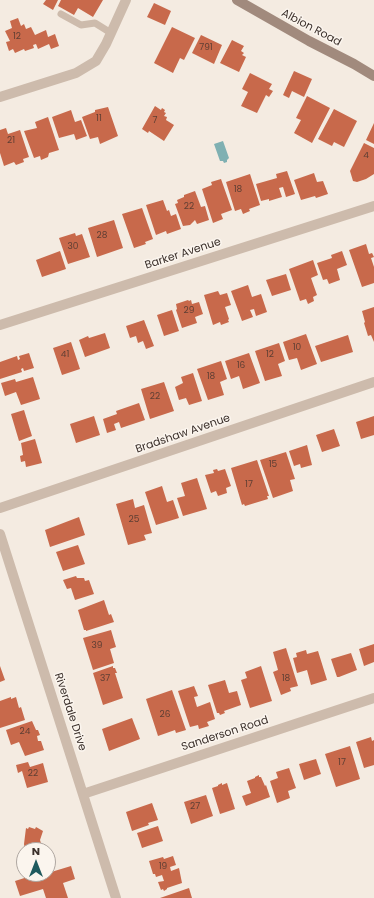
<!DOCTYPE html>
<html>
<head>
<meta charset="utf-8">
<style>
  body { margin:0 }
  #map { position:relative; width:374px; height:898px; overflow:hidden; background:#f4ebe1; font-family:Poppins,sans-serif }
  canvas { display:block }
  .north { position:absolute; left:16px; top:842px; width:40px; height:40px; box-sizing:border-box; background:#fbf5ee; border:1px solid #aea6a0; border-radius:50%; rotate:0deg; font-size:11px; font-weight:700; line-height:16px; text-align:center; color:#3b302b }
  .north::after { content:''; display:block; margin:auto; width:14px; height:18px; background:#1f5a5e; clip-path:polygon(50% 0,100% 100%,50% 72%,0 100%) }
</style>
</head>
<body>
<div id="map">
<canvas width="374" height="898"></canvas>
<div class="north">N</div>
</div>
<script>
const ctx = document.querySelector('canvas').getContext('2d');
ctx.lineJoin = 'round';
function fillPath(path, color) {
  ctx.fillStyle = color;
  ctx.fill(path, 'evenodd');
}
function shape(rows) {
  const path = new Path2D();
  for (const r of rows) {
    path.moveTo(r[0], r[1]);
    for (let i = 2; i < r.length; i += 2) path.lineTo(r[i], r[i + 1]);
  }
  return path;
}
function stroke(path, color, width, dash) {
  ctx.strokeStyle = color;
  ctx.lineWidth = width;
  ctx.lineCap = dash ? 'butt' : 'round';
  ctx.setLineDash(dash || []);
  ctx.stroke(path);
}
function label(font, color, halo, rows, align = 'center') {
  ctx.font = font + ' Poppins,sans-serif';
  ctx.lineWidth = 3;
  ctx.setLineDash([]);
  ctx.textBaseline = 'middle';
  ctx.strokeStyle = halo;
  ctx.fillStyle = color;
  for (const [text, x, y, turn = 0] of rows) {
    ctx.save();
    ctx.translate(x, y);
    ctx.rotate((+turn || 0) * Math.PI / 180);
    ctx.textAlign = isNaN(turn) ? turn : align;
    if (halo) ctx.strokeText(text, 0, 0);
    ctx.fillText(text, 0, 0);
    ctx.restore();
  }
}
const water = shape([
  [223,141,229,158,227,160,227,162,224,163,223,161,220,161,214,144]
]);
const building = shape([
  [46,0,58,0,53,10,43,4],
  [61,0,103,0,93,17,78,8,74,15,58,6],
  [154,3,171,11,165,25,147,17],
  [18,18,21,26,24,24,26,29,31,27,35,35,46,30,48,37,55,34,59,46,51,49,49,44,38,49,36,44,33,45,34,48,25,51,24,49,15,53,13,49,9,51,6,42,10,41,5,31,12,28,10,21],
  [172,27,195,38,184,60,180,58,173,73,154,63],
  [201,35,222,45,214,64,192,53],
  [232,40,244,46,241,51,244,53,242,55,246,57,239,72,220,63],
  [294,71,312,79,304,97,292,91,289,98,283,95],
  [250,73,272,84,269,89,273,91,269,97,266,95,257,113,241,106,248,92,242,89],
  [307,96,330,108,312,143,294,133,301,120,296,118],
  [155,106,161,110,162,108,165,110,164,112,166,113,164,116,167,117,166,120,174,125,164,141,149,131,148,133,142,129],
  [108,107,118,136,100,144,98,137,90,139,82,117,95,112,95,110],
  [334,109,357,121,344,147,334,142,332,146,318,139],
  [71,110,75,122,81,120,87,136,76,140,74,134,59,138,52,117],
  [48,117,59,150,49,153,48,157,41,160,40,156,34,158,24,131,37,128,35,122],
  [374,123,374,144,366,140],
  [6,128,8,134,20,130,29,157,23,159,24,162,16,165,14,162,4,166,0,153,0,130],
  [364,143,374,148,374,174,366,179,357,182,353,181,350,171],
  [287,171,295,194,286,197,283,187,279,188,282,197,269,201,269,199,261,201,256,184,277,178,276,174],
  [314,173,317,182,323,181,328,194,316,198,315,196,301,200,294,180],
  [250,174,260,205,249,209,250,211,243,214,241,209,235,211,226,182],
  [221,179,232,210,221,214,223,219,213,223,202,189,212,185,211,182],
  [195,191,201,207,205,206,209,220,197,224,195,220,190,225,183,226,175,204,178,203,177,200,184,197,184,195],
  [163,200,167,211,169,210,171,216,176,214,181,229,167,234,166,231,156,235,146,205],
  [142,208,153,239,145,242,146,244,134,248,122,214],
  [114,220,123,248,97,257,88,228],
  [75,233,76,236,82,234,90,257,68,264,59,238],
  [366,244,369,254,372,253,374,257,371,258,374,267,374,283,362,287,349,250],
  [60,251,66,269,42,277,36,260],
  [342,251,347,265,337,269,340,280,329,284,327,279,323,280,317,263,332,258,331,255],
  [313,260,318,275,311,278,317,295,313,297,314,301,308,304,306,299,300,301,289,269],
  [286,274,291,290,272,296,266,280],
  [248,285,252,297,261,294,267,312,256,316,254,309,250,310,253,317,242,321,231,291],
  [218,291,220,295,227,293,231,305,225,307,229,319,228,320,229,322,221,325,220,322,213,325,204,295],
  [188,300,189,301,191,300,192,304,199,302,203,314,195,317,197,323,182,328,176,310,177,309,176,304],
  [374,307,374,342,371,335,368,336,364,323,365,322,362,311],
  [172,310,179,331,164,336,157,315],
  [144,320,154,346,146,349,143,341,138,343,136,336,130,338,126,326],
  [105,333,110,348,85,357,79,340,88,336,89,338],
  [306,334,317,364,301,370,297,358,289,360,283,342],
  [348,335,353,352,321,362,315,346],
  [71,342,80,369,62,375,53,348],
  [279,343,285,361,278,364,282,376,265,381,255,351],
  [29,353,34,368,24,371,23,368,21,369,22,372,0,379,0,362,17,356,18,360,20,359,19,356],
  [249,353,260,383,243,389,239,376,231,379,225,361],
  [221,361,227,379,220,382,224,395,208,400,197,369],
  [193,373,202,401,189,405,186,398,179,400,175,387,183,383,181,377],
  [33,377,40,399,21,405,16,392,5,396,1,383,15,379,16,382],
  [164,382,174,411,150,419,141,389],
  [139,403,145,420,121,428,119,422,114,424,116,430,107,433,103,419,117,414,116,411],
  [24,410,32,436,19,441,11,414],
  [94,416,100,435,76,443,70,424],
  [374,416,374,435,361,439,356,422],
  [334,429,340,446,322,452,316,435],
  [35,439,42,463,26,467,25,461,21,462,20,456,23,455,21,443],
  [307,445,312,465,301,468,300,464,294,466,289,451],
  [286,452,295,479,290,480,293,491,273,498,260,460],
  [257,460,269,496,267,496,268,499,245,506,244,504,242,505,231,468],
  [217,469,218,471,225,469,231,486,226,488,227,493,218,496,216,491,211,493,205,475,214,473,213,470],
  [197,478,207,509,183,516,177,498,185,496,181,483],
  [162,486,167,502,173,500,179,518,156,525,145,492],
  [133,499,135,508,144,505,152,533,144,535,146,540,128,545,116,504],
  [79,517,85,535,50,547,45,530],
  [78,545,85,564,63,571,56,552],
  [76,576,77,578,84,578,85,581,89,580,94,594,75,600,71,588,67,589,63,580],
  [104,600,109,615,111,614,114,622,86,631,86,630,84,630,78,610],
  [111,630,116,647,110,649,114,663,93,670,83,638],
  [374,644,374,662,364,666,359,649],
  [286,648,298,686,290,688,291,691,281,695,273,672,278,670,273,652],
  [306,650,307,654,318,651,327,680,311,685,307,670,297,673,293,658,297,657,296,653],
  [351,653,357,670,339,677,337,677,331,659],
  [0,666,5,680,0,682],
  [113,666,113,668,115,668,117,673,115,673,123,698,103,705,93,673],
  [261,666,272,701,250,708,241,680,247,678,245,672],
  [225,680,229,693,237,691,241,705,224,711,225,713,220,715,219,713,217,713,208,685],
  [194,686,198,696,194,697,197,707,210,702,215,719,207,722,209,726,199,729,198,725,190,727,178,691],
  [172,690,186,730,176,733,175,730,158,736,146,699],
  [11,697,11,699,16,697,19,708,21,707,25,720,0,728,0,701],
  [132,718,140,739,109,751,102,729],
  [32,721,36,730,38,730,40,735,37,736,38,741,41,741,44,750,25,756,19,742,11,745,6,730],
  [371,737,372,741,374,740,374,765,364,768,356,742],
  [350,746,360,779,336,787,325,754],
  [316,759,321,774,304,780,299,764],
  [28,762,30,767,43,763,48,782,27,788,22,771,18,773,16,765],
  [289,768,296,788,288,791,290,798,277,803,270,781,278,778,276,772],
  [259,775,259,777,261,777,265,786,266,785,270,797,246,806,242,796,251,793,247,781,255,778,255,777],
  [222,783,222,785,227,783,235,809,220,814,212,788,218,786,218,785],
  [206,795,213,816,191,824,184,802],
  [152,803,158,820,148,823,149,825,132,831,126,812],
  [158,826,163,841,142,848,137,833],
  [29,827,35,829,36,827,43,831,40,840,43,850,25,850,24,844,26,828,28,829],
  [173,856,176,865,170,867,171,871,179,868,182,883,167,888,167,889,164,891,163,889,161,890,158,882,164,881,162,875,156,877,155,874,153,874,149,861,163,857,164,859],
  [71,866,75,879,63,883,68,898,46,898,43,889,20,896,15,881,37,874,48,874,48,873],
  [189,888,192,898,160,898]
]);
const service = shape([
  [61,14,81,25,95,23,111,33]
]);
const minor = shape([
  [0,97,76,73,96,61,106,44,126,0],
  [0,325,374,206],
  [0,508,374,382],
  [0,534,116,898],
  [83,794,374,698]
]);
const secondary = shape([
  [237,0,309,41,354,64,374,76]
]);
const numberNames = [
  ["12",17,37],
  ["791",206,48],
  ["11",99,119],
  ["7",155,121],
  ["21",11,141],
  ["4",366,156],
  ["18",238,190],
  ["22",189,207],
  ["28",102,236],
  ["30",73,247],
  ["29",189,311],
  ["10",297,348],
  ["41",65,355],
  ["12",270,355],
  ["16",241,366],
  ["18",211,377],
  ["22",155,397],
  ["15",273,465],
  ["17",249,485],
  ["25",134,520],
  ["39",97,646],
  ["37",105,679],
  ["18",286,679],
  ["26",165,715],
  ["24",25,732],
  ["17",342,763],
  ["22",33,774],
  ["27",195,807],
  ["19",163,867]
];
const streetNames = [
  ["Albion Road",311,28,28],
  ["Barker Avenue",183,254,-18],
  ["Bradshaw Avenue",183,434,-19],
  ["Riverdale Drive",70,712,72],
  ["Sanderson Road",225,734,-18]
];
fillPath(water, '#7fb0b2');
fillPath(building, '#c8694b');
stroke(service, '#cdbbac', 7);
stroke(minor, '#cdbbac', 10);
stroke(secondary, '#a18a7d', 10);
label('9px', '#5e3e33', null, numberNames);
label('11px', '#3b302b', '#fbf5ee', streetNames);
</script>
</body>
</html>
